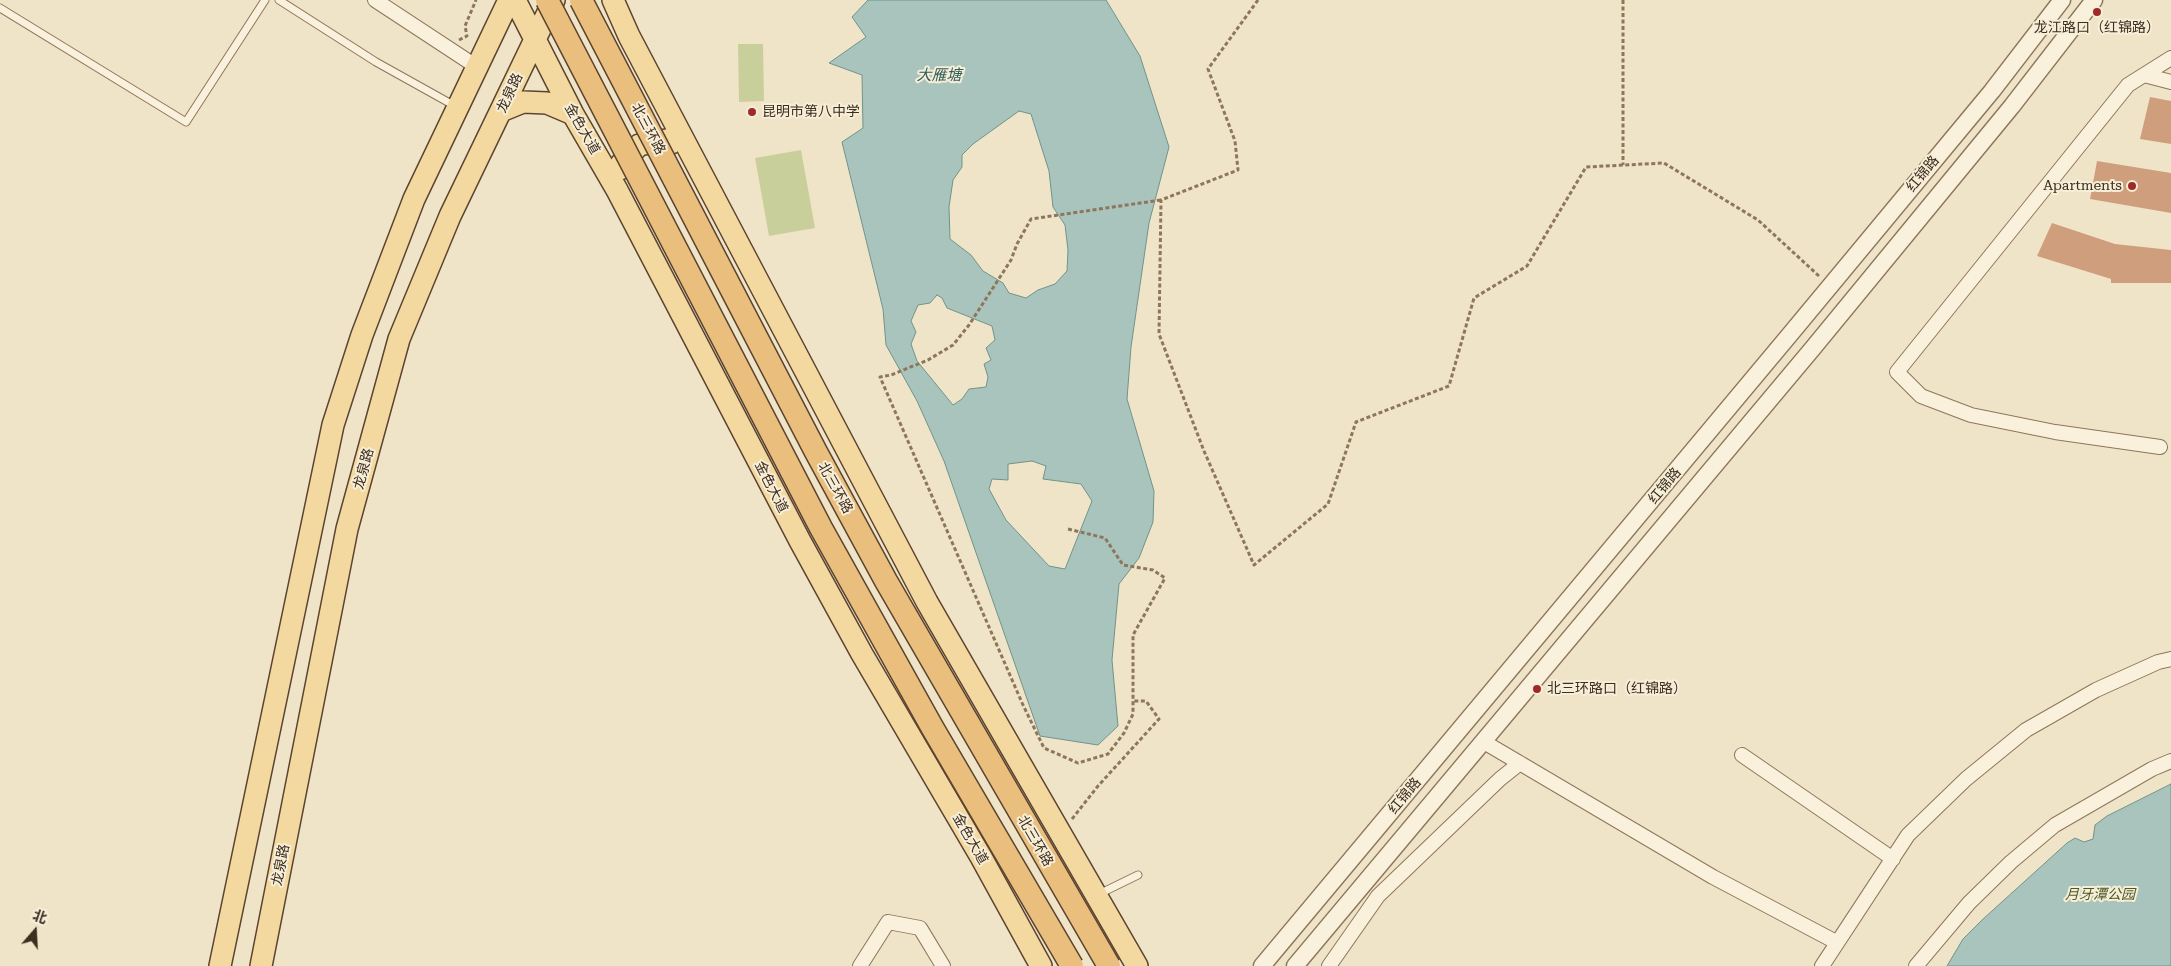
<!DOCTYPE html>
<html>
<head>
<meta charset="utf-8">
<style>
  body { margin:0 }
  #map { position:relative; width:2171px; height:966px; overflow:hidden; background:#f0e4c8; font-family:"Roboto Serif","Noto Sans SC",serif }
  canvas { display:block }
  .north { position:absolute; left:10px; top:906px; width:50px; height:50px; -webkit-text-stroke:4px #f7eed8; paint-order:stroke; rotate:19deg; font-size:14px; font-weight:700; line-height:20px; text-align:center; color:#3d2e20 }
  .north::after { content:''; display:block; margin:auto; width:18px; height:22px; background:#3d2e20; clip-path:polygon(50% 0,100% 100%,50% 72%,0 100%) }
</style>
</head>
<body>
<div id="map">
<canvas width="2171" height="966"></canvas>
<div class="north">北</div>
</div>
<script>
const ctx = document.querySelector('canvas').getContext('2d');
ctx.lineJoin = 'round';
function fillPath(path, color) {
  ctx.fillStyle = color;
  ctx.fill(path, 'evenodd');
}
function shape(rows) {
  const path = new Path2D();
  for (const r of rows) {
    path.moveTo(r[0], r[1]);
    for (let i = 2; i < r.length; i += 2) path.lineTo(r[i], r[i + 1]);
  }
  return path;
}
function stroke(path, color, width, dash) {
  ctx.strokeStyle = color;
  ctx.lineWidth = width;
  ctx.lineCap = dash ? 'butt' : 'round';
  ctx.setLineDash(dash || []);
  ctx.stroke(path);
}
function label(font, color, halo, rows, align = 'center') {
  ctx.font = font + ' "Roboto Serif","Noto Sans SC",serif';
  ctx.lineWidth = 4;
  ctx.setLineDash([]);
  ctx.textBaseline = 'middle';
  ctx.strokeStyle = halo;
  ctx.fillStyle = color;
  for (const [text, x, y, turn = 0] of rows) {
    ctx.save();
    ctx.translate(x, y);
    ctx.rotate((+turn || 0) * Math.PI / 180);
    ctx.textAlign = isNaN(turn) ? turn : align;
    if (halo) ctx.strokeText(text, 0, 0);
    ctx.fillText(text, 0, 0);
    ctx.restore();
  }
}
const green = shape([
  [738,44,763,44,764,101,739,102],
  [801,150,815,228,769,236,755,158]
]);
const water = shape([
  [868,0,1106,0,1140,56,1169,147,1149,223,1131,347,1127,399,1154,491,1153,522,1139,558,1119,584,1112,660,1118,726,1098,745,1040,736,944,461,917,401,886,345,883,309,842,142,863,128,862,75,829,63,866,37,852,17,868,0],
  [1019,111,1031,114,1049,171,1053,207,1065,225,1068,250,1067,271,1055,284,1038,290,1026,298,1009,293,1003,283,983,271,971,255,950,239,949,207,953,180,962,167,962,155,973,144,1019,111],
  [937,295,942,298,947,308,992,326,995,340,986,348,991,360,984,364,988,377,986,387,969,389,962,399,953,405,917,361,911,344,916,332,911,321,918,305,930,303,937,295],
  [1032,461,1046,466,1043,479,1081,484,1092,501,1065,569,1049,566,1006,520,989,489,992,479,1008,480,1008,464,1032,461],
  [2171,784,2171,966,1947,966,1963,939,1982,920,2067,843,2075,838,2084,842,2093,839,2095,825,2107,816,2171,784]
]);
const building = shape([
  [2150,97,2171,101,2171,144,2140,139],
  [2097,161,2171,173,2171,213,2090,199],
  [2052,223,2115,244,2171,250,2171,283,2111,283,2111,279,2037,256]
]);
const path = shape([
  [1258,0,1208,69,1235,141,1238,170,1161,200,1159,334,1204,451,1254,565,1328,504,1356,422,1449,386,1474,298,1527,266,1586,167,1664,163,1758,220,1819,276],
  [1623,0,1623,165],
  [459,40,467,36,465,26,476,0],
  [1068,529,1105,538,1123,565,1153,570,1165,578,1133,635,1133,714,1124,733,1108,754,1078,763,1044,748,1023,705,880,377,891,375,928,360,953,345,969,325,1011,260,1017,244,1031,219,1161,200],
  [1072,819,1098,786,1159,719,1146,701,1133,701]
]);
const service = shape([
  [279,0,376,62,455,106],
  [0,8,186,122,265,0],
  [1099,894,1138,875]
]);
const minor = shape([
  [375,0,477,67],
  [2144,75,2171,82],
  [2160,447,2055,432,1971,415,1921,396,1897,372,2128,85,2171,58],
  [1484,742,1713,877,1836,942],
  [1742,755,1893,859],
  [860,966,888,922,920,928,943,966],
  [1329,966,1378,896,1500,779,1520,763],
  [1822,966,1908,835,1966,779,2026,730,2096,690,2158,662,2171,659],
  [1916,966,1969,903,2011,862,2055,825,2152,769,2171,761]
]);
const tertiary = shape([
  [1262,966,1792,332,1992,91,2062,0],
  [1295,966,1813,348,2012,106,2094,0]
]);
const primary = shape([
  [515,0,573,114,617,190,800,541,862,654,981,857,1041,966],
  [613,0,629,36,927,602,1137,966],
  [501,111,523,102,547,103,573,114],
  [620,169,621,164,639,145,666,140,671,143],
  [220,966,333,425,362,335,414,199,509,0],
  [261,966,347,529,399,339,450,216,554,0]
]);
const trunkBridge = shape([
  [547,0,821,528,932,727,1072,966],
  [581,0,816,452,886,581,1109,966]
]);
const markers = [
  [2097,12,5,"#9e2a2b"],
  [752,112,5,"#9e2a2b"],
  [2132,186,5,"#9e2a2b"],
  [1537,689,5,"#9e2a2b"]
];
const poiNames = [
  ["龙江路口（红锦路）",2097,28,"center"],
  ["昆明市第八中学",762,112],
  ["Apartments",2122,186,"right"],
  ["北三环路口（红锦路）",1547,689]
];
const streetNames = [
  ["龙泉路",510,93,-65],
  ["金色大道",582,129,60],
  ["北三环路",648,129,62],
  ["红锦路",1923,174,-50],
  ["龙泉路",364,469,-75],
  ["红锦路",1665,486,-50],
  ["金色大道",771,487,63],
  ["北三环路",835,488,61],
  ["红锦路",1405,796,-50],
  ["金色大道",970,839,60],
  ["北三环路",1035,841,60],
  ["龙泉路",281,865,-79]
];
const parkNames = [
  ["月牙潭公园",2100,895]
];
const waterNames = [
  ["大雁塘",939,76]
];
fillPath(green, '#c9cf9b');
fillPath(water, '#a9c4bc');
stroke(water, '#6f938a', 1);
fillPath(building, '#cf9f7d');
stroke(service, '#8d765c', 9);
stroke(minor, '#8d765c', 16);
stroke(tertiary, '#8d765c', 19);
stroke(primary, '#5b4430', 24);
stroke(path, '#8d765c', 3, [4, 2.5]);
stroke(service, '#faf1dc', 7);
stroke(minor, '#faf1dc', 14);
stroke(tertiary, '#faf1dc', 16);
stroke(primary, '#f3d9a0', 21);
stroke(trunkBridge, '#5b4430', 25, []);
stroke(trunkBridge, '#eabe7c', 22);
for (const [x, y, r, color] of markers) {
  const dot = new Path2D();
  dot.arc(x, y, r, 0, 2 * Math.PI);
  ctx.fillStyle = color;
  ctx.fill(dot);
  stroke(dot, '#f7eed8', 2);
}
label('14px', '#3d2e20', '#f7eed8', poiNames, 'left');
label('14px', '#3d2e20', '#f7eed8', streetNames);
label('italic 14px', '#4d5a26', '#f7eed8', parkNames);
label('italic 15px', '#2f5d5a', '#f7eed8', waterNames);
</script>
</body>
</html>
